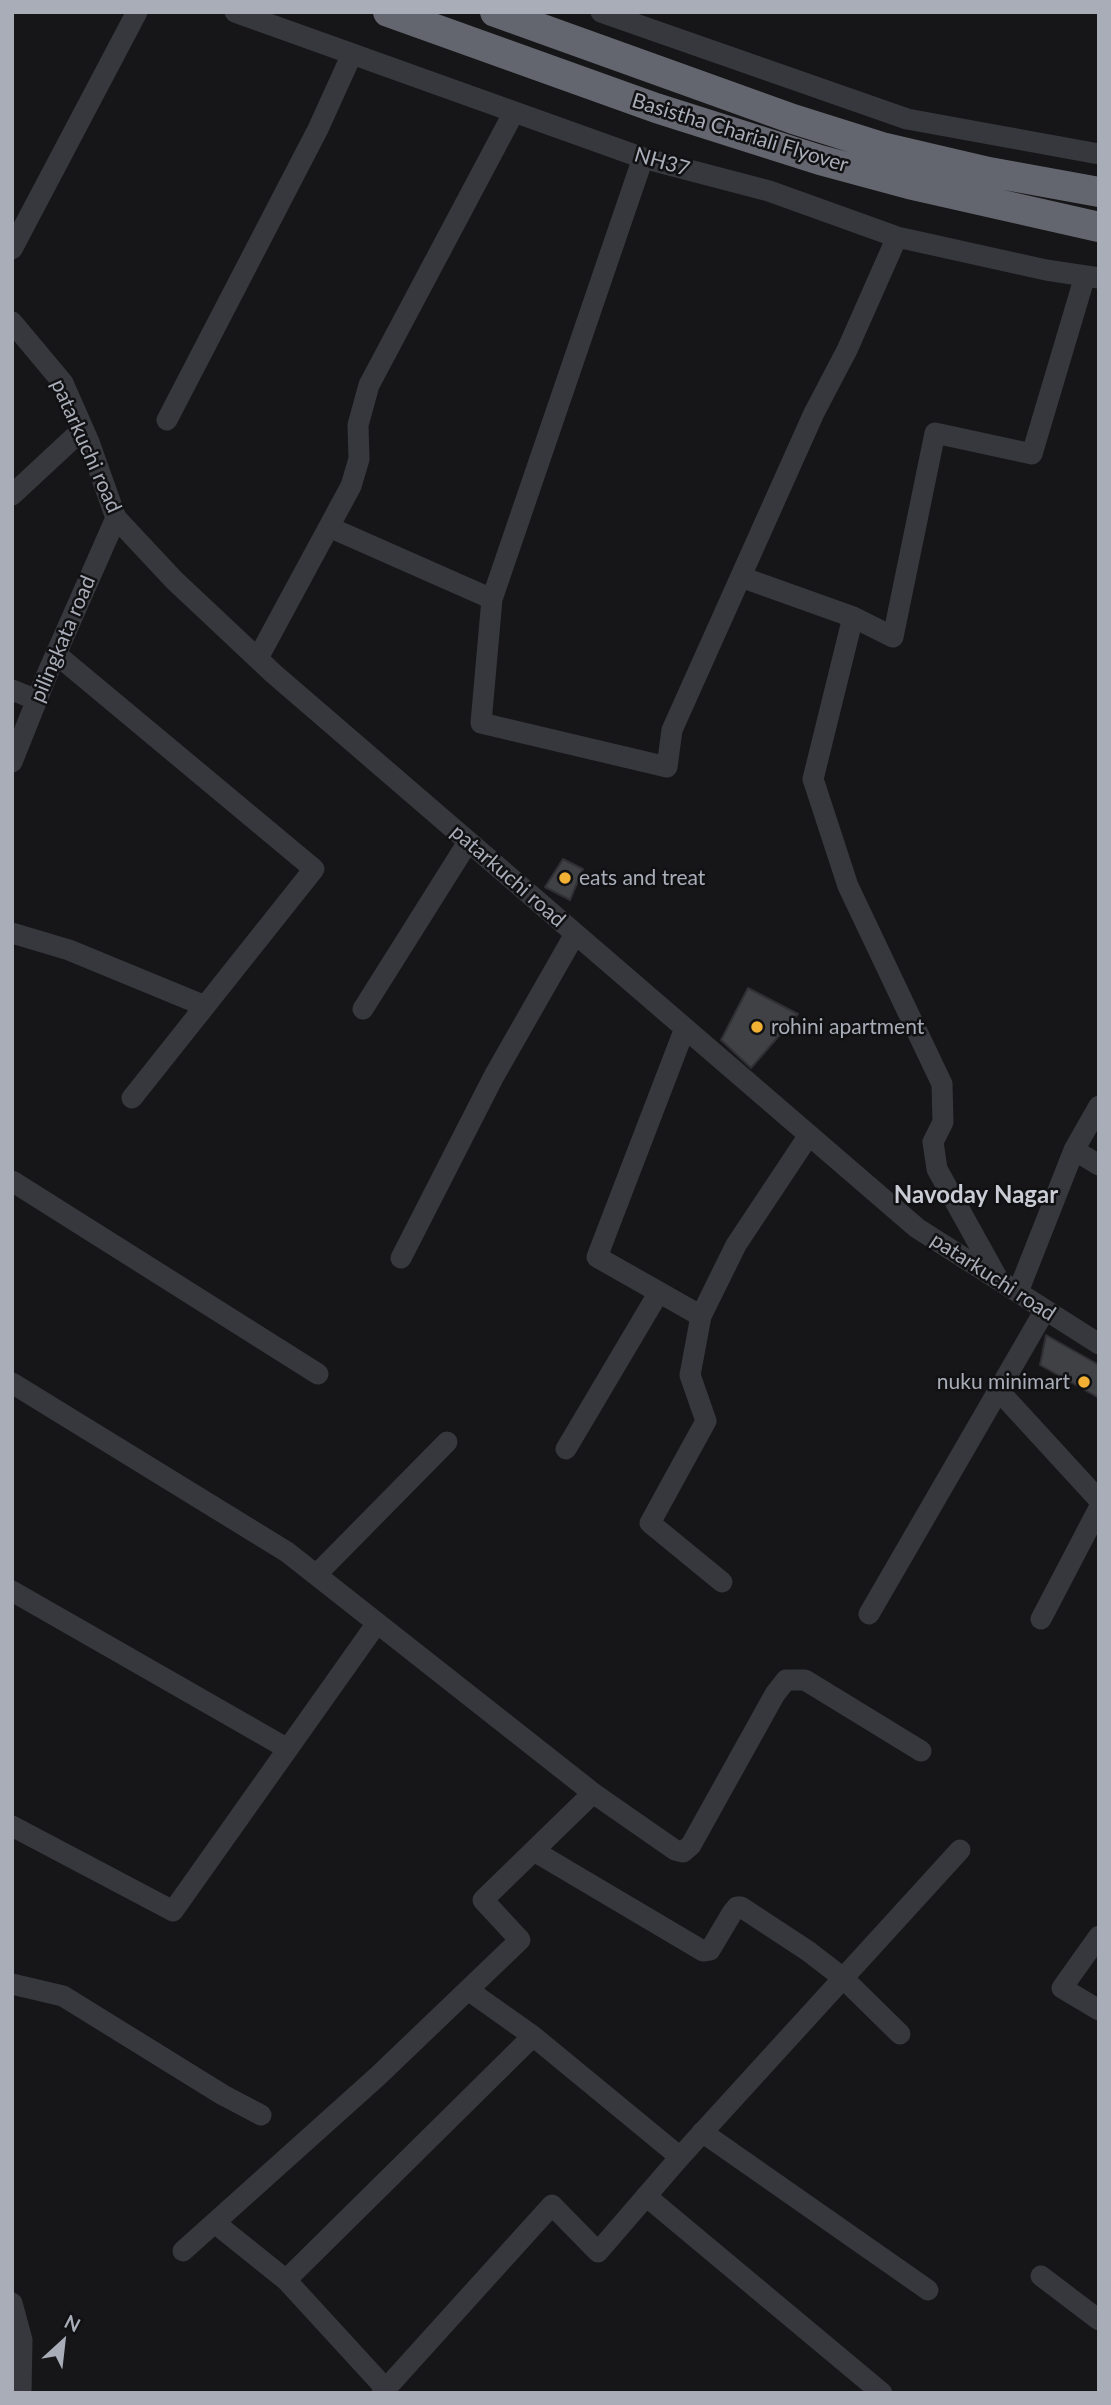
<!DOCTYPE html>
<html>
<head>
<meta charset="utf-8">
<style>
  body { margin:0 }
  #map { position:relative; width:1111px; height:2405px; overflow:hidden; background:#161618; font-family:Lato,sans-serif }
  canvas { display:block }
  .frame { position:absolute; inset:0; border:14px solid #a8adb8; pointer-events:none }
  .north { position:absolute; left:28px; top:2307px; width:70px; height:70px; -webkit-text-stroke:5px #111113; paint-order:stroke; rotate:27deg; font-size:19px; font-weight:700; line-height:28px; text-align:center; color:#a8adb8 }
  .north::after { content:''; display:block; margin:auto; width:24px; height:32px; background:#a8adb8; clip-path:polygon(50% 0,100% 100%,50% 72%,0 100%) }
</style>
</head>
<body>
<div id="map">
<canvas width="1111" height="2405"></canvas>
<div class="frame"></div>
<div class="north">N</div>
</div>
<script>
const ctx = document.querySelector('canvas').getContext('2d');
ctx.lineJoin = 'round';
function fillPath(path, color) {
  ctx.fillStyle = color;
  ctx.fill(path, 'evenodd');
}
function shape(rows) {
  const path = new Path2D();
  for (const r of rows) {
    path.moveTo(r[0], r[1]);
    for (let i = 2; i < r.length; i += 2) path.lineTo(r[i], r[i + 1]);
  }
  return path;
}
function stroke(path, color, width, dash) {
  ctx.strokeStyle = color;
  ctx.lineWidth = width;
  ctx.lineCap = dash ? 'butt' : 'round';
  ctx.setLineDash(dash || []);
  ctx.stroke(path);
}
function label(font, color, halo, rows, align = 'center') {
  ctx.font = font + ' Lato,sans-serif';
  ctx.lineWidth = 5;
  ctx.setLineDash([]);
  ctx.textBaseline = 'middle';
  ctx.strokeStyle = halo;
  ctx.fillStyle = color;
  for (const [text, x, y, turn = 0] of rows) {
    ctx.save();
    ctx.translate(x, y);
    ctx.rotate((+turn || 0) * Math.PI / 180);
    ctx.textAlign = isNaN(turn) ? turn : align;
    if (halo) ctx.strokeText(text, 0, 0);
    ctx.fillText(text, 0, 0);
    ctx.restore();
  }
}
const building = shape([
  [563,859,583,869,570,900,545,887,563,859],
  [748,988,798,1014,751,1068,721,1040,748,988],
  [1046,1335,1099,1365,1099,1398,1040,1365,1046,1335]
]);
const minor = shape([
  [235,12,643,158,769,191,897,237,1046,270,1099,278],
  [601,12,907,119,1099,154],
  [12,249,137,12],
  [12,322,63,383,89,442,116,518,174,580,274,674,917,1228,1099,1344],
  [167,420,318,129,352,54],
  [12,495,83,429],
  [329,527,492,599,643,158],
  [741,577,853,617,893,637,935,433,1032,454,1085,276],
  [492,599,481,723,667,767,672,730,814,413,847,350,897,237],
  [853,617,813,779,848,886,942,1084,943,1122,933,1142,937,1169,998,1279],
  [56,654,314,869,132,1098],
  [258,658,351,486,359,459,358,425,369,385,514,112],
  [12,690,37,700],
  [12,762,48,672,116,518],
  [12,933,69,950,205,1006],
  [363,1009,468,842],
  [685,1028,597,1257,701,1316],
  [1074,1150,1099,1165],
  [12,1181,318,1374],
  [401,1258,494,1076,575,934],
  [1018,1292,1074,1150,1099,1106],
  [12,1383,287,1552,593,1793,483,1900,520,1940,378,2076,183,2251],
  [999,1391,1099,1500],
  [566,1449,659,1292],
  [316,1575,447,1442],
  [722,1582,650,1523,706,1421,690,1375,701,1316,736,1245,809,1135],
  [12,1591,288,1749],
  [869,1614,1045,1310],
  [1041,1619,1099,1508],
  [593,1793,675,1850,683,1852,691,1845,775,1694,786,1680,805,1680,921,1751],
  [12,1826,173,1911,377,1623],
  [534,1851,703,1951,710,1950,732,1913,737,1907,741,1907,808,1951,843,1978,900,2034],
  [1099,1936,1062,1988,1099,2010],
  [12,1984,63,1996,223,2095,261,2115],
  [468,1990,533,2036],
  [702,2132,928,2290],
  [646,2196,882,2393],
  [215,2223,286,2280],
  [1041,2276,1099,2320],
  [12,2303,22,2340,21,2393],
  [386,2389,286,2280,533,2036,680,2157],
  [382,2393,552,2205,598,2252,680,2157,960,1850]
]);
const highway = shape([
  [388,12,656,108,820,160,909,184,1099,227],
  [495,12,793,119,882,147,989,172,1099,192]
]);
const markers = [
  [565,878,7,"#f2b134"],
  [757,1027,7,"#f2b134"],
  [1084,1382,7,"#f2b134"]
];
const streetNames = [
  ["Basistha Chariali Flyover",740,133,17],
  ["NH37",662,162,16],
  ["patarkuchi road",86,446,66],
  ["pilingkata road",63,639,-67],
  ["patarkuchi road",508,876,41],
  ["patarkuchi road",993,1277,33]
];
const poiNames = [
  ["eats and treat",579,878],
  ["rohini apartment",771,1027],
  ["nuku minimart",1070,1382,"right"]
];
const quarterNames = [
  ["Navoday Nagar",976,1195]
];
fillPath(building, '#404145');
stroke(building, '#303034', 2);
stroke(minor, '#37383d', 21);
stroke(highway, '#63666e', 30);
for (const [x, y, r, color] of markers) {
  const dot = new Path2D();
  dot.arc(x, y, r, 0, 2 * Math.PI);
  ctx.fillStyle = color;
  ctx.fill(dot);
  stroke(dot, '#111113', 2.5);
}
label('21px', '#a8adb8', '#111113', streetNames);
label('21px', '#a8adb8', '#111113', poiNames, 'left');
label('bold 24px', '#c9ccd4', '#111113', quarterNames);
</script>
</body>
</html>
